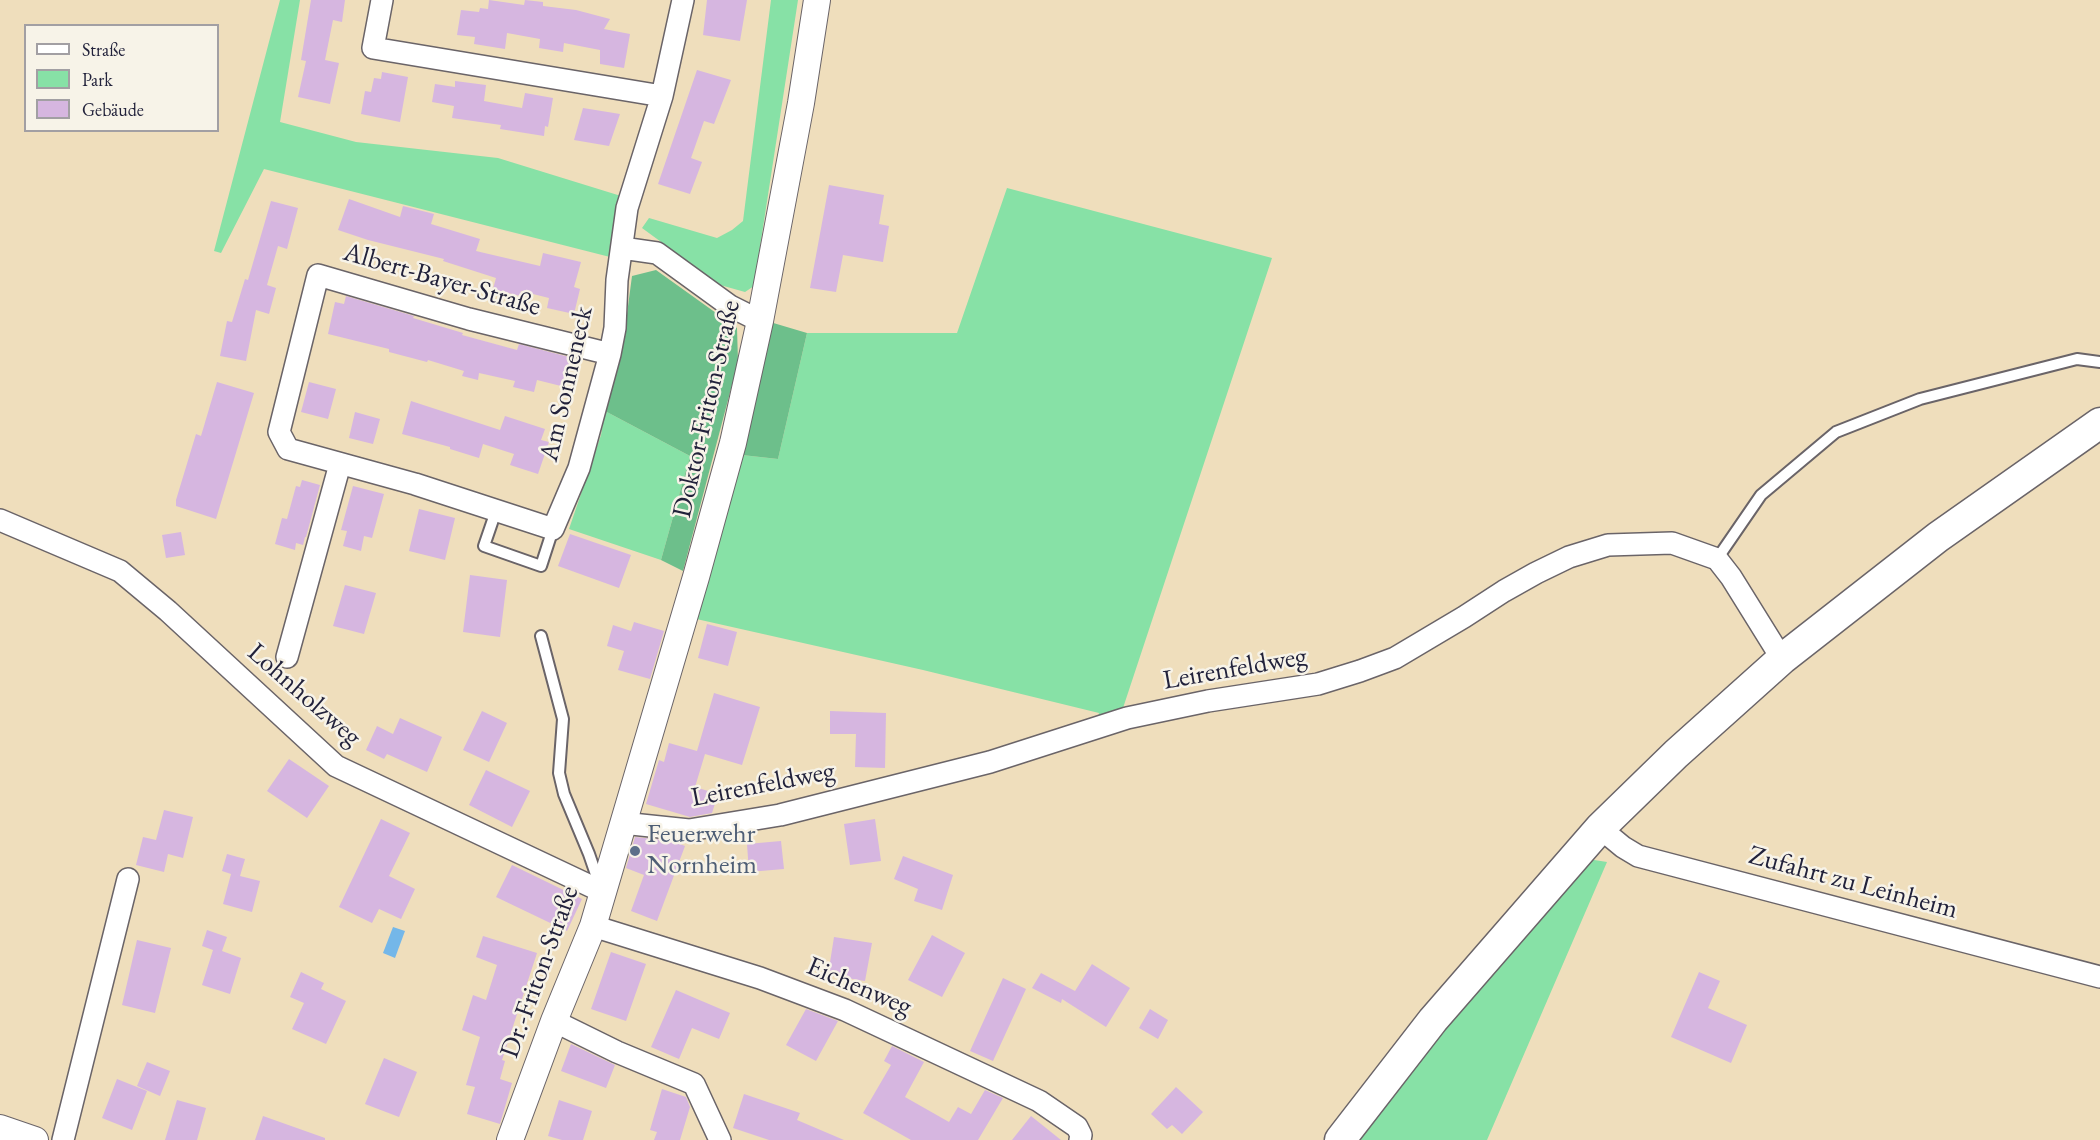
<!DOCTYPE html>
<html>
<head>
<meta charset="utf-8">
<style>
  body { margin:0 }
  #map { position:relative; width:2100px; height:1140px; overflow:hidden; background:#efdebc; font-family:"EB Garamond",serif }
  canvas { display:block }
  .legend { position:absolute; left:24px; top:24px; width:195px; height:108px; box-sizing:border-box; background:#f7f3e8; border:2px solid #a29fa3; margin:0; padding:8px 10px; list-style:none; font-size:18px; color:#22223b }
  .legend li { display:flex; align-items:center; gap:12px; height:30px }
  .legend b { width:30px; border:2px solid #a29fa3 }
</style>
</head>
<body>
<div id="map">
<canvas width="2100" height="1140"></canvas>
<ul class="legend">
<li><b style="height:8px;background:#fff"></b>Straße</li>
<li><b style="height:16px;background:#87e1a6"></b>Park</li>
<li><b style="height:16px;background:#d6b6e0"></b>Gebäude</li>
</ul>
</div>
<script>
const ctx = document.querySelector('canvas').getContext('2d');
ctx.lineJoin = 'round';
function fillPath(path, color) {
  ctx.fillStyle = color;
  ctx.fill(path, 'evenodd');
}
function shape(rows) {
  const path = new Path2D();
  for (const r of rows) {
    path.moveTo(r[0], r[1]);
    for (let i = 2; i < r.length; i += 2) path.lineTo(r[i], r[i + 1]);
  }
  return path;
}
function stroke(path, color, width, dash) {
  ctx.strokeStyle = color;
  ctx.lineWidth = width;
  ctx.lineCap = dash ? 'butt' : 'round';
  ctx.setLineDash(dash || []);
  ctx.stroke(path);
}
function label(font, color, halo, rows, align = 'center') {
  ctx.font = font + ' "EB Garamond",serif';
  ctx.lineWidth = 5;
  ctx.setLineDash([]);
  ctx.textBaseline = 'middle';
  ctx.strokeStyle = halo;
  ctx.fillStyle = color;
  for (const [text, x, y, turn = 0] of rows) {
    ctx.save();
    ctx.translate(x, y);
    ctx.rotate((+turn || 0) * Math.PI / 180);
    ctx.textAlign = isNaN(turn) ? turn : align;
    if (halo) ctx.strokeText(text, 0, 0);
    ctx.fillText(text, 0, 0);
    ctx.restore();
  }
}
const green = shape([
  [280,0,300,0,280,122,356,142,498,158,621,196,610,257,264,169,221,253,214,251],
  [771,0,798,0,754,286,745,292,720,285,642,228,649,218,717,238,732,230,743,221],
  [1007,188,1272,258,1121,714,1097,722,1099,713,923,670,692,618,742,455,778,459,807,333,957,333],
  [605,411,690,456,661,560,569,529,601,435],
  [1588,859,1607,862,1487,1140,1349,1140]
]);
const forest = shape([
  [656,270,737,328,738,362,683,571,661,560,690,456,605,411,623,344,632,276],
  [770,322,807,333,778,459,742,455]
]);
const water = shape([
  [393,927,405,931,395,958,383,953]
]);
const building = shape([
  [311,0,345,0,342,22,333,20,325,60,339,63,330,104,298,97,306,61,301,60],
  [489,0,524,5,525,0,543,2,543,6,576,10,610,19,604,29,630,34,624,68,600,64,600,50,564,43,563,52,539,48,540,39,507,33,505,49,474,44,475,37,457,35,461,10,479,12,480,8,488,9],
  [707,0,747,0,740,41,703,35],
  [697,70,731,80,714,124,704,121,691,158,702,162,690,194,658,184],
  [382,72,408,77,400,122,361,114,365,91,371,92,374,78,381,79],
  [455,81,486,85,484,101,522,108,525,93,553,98,548,127,545,126,544,136,500,129,501,125,452,118,454,106,432,102,435,84,455,87],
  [583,108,620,114,609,146,574,140],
  [829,185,884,195,879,224,889,226,883,262,843,255,836,292,810,288],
  [349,199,400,217,403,206,434,214,431,224,480,239,476,251,540,266,543,253,581,262,574,287,580,289,574,314,547,308,549,298,521,291,520,296,493,289,496,278,443,261,444,259,368,240,338,230],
  [271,201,298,208,287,249,278,246,267,285,276,288,269,314,256,310,246,361,220,356,227,321,232,322,245,279,248,280],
  [346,296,414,316,413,318,463,333,462,335,517,350,519,344,573,358,565,387,537,380,534,392,513,387,515,381,479,373,478,380,462,376,464,371,428,360,427,362,389,352,389,349,328,334,335,302,344,304],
  [217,382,254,393,216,519,176,506,176,500,196,434,201,436],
  [309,382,336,389,328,419,301,412],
  [411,401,500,430,505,416,545,429,541,440,549,442,538,474,510,465,514,454,483,444,479,458,450,449,450,447,402,434],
  [355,412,380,419,373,444,349,438],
  [302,480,320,485,306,537,305,537,303,545,296,543,295,550,275,544,282,518,287,519,296,486,300,487],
  [353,486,384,494,372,538,364,536,361,551,343,546,347,531,341,530],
  [419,509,455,518,445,560,409,551],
  [181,532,185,555,166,558,162,535],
  [570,534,631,555,619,588,558,566],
  [470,575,507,580,500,637,463,632],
  [345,585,376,593,364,634,333,626],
  [634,622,664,631,650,679,618,670,624,651,607,646,613,625,631,631],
  [707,624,737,632,728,666,698,658],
  [714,693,760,707,742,765,705,754,695,787,718,794,712,813,690,817,646,804,659,760,664,762,669,743,697,751],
  [482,711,507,723,489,762,463,750],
  [830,711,886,713,885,768,855,767,856,734,830,734],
  [400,718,442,737,427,772,387,754,384,759,366,750,377,726,393,734],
  [289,759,329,786,307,818,267,791],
  [486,770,530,791,512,827,469,805],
  [164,810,193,817,183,858,168,854,164,872,136,865,143,837,156,840],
  [381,819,410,833,389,876,415,889,401,919,379,909,372,923,339,907],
  [875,819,881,861,850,865,844,824],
  [635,837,673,841,685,846,657,921,631,911,644,875,626,868],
  [781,841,784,869,749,872,747,844],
  [227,854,245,859,240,876,260,881,252,912,223,904,231,874,222,871],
  [903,856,953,875,942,910,914,901,918,889,894,879],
  [512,865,582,899,567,931,496,897],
  [207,930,227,937,222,951,241,958,230,994,202,985,213,950,202,946],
  [932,935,965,953,942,997,908,980],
  [483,936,537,953,502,1060,505,1061,500,1079,512,1083,500,1124,467,1114,475,1087,466,1085,480,1037,462,1030,473,995,486,1000,497,965,476,957],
  [834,937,872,943,865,981,828,975],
  [137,940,171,948,155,1013,122,1005],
  [611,952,646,964,626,1021,591,1009],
  [1092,964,1130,988,1106,1027,1062,999,1061,1003,1032,988,1041,973,1075,991],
  [301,972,324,983,321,989,346,1001,326,1044,292,1029,304,1003,290,997],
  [1699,972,1720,981,1708,1008,1747,1025,1731,1063,1671,1037],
  [1003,978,1026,989,993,1061,970,1051],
  [676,990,730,1013,719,1039,692,1028,679,1059,651,1047],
  [806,1009,838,1021,816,1061,786,1045],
  [1150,1009,1168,1020,1158,1039,1139,1028],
  [571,1044,615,1065,606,1088,561,1071],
  [892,1046,924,1062,905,1097,949,1122,958,1107,971,1114,985,1090,1003,1098,978,1140,911,1140,863,1113,891,1065,884,1061],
  [384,1058,417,1072,399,1117,365,1104],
  [147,1062,170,1071,160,1096,137,1086],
  [117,1079,147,1091,132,1130,102,1118],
  [1176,1087,1203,1112,1182,1134,1172,1125,1167,1129,1151,1114],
  [662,1089,686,1097,690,1107,680,1140,654,1140,657,1132,650,1130],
  [744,1094,800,1113,797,1120,844,1140,769,1140,733,1128],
  [177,1100,206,1108,197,1140,165,1140],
  [559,1100,592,1111,583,1140,562,1140,548,1136],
  [263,1116,325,1138,325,1140,255,1140],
  [1031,1116,1061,1140,1012,1140]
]);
const service = shape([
  [496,511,484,546,541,566,553,529],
  [1717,559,1761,495,1836,432,1920,399,2077,359,2100,362],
  [541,636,563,719,559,773,564,794,589,854,600,886]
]);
const minor = shape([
  [382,0,373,48,662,96],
  [622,248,657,253,730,306,760,321],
  [610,354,469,319,318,275,279,432,288,449,415,484,553,529,579,468,610,354,615,328,617,280,627,208,662,96,683,0],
  [0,520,120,571,168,611,336,766,603,892],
  [287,657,340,464],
  [622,823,689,830,780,815,990,762,1127,718,1208,701,1318,684,1360,671,1395,658,1464,617,1504,591,1536,573,1569,557,1608,545,1672,543,1717,559,1731,577,1782,659],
  [1600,828,1623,847,1638,856,2100,977],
  [593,926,760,978,845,1010,1039,1101,1077,1127,1081,1135,1080,1140],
  [554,1021,617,1052,694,1084,720,1140],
  [63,1140,128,879]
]);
const tertiary = shape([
  [0,1128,35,1140],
  [510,1140,554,1021,593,926,696,577,733,443,760,321,801,103,817,0]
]);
const secondary = shape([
  [1340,1140,1433,1020,1600,828,1676,754,1782,659,1938,537,2100,423]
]);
const markers = [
  [635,851,6,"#5c6f8a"]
];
const streetNames = [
  ["Albert-Bayer-Straße",442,280,16],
  ["Am Sonneneck",567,384,-77],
  ["Doktor-Friton-Straße",707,409,-77],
  ["Leirenfeldweg",1235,669,-10],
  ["Lohnholzweg",304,695,41],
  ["Leirenfeldweg",763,785,-11],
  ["Zufahrt zu Leinheim",1853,883,15],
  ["Dr.-Friton-Straße",540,972,-70],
  ["Eichenweg",859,987,23]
];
const serviceNames = [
  ["Feuerwehr",647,835],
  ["Nornheim",647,866]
];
fillPath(green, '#87e1a6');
fillPath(forest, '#6dbf8b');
fillPath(water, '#74b7e9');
fillPath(building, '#d6b6e0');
stroke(service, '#6a6468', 14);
stroke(minor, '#6a6468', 24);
stroke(tertiary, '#6a6468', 28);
stroke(secondary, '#6a6468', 33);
stroke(service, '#fff', 10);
stroke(minor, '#fff', 21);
stroke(tertiary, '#fff', 26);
stroke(secondary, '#fff', 30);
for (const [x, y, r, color] of markers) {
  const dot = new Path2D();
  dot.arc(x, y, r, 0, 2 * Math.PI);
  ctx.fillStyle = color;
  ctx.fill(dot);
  stroke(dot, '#f7f3e8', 2);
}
label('27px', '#22223b', '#f7f3e8', streetNames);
label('27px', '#4e5e75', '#f7f3e8', serviceNames, 'left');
</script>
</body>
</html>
